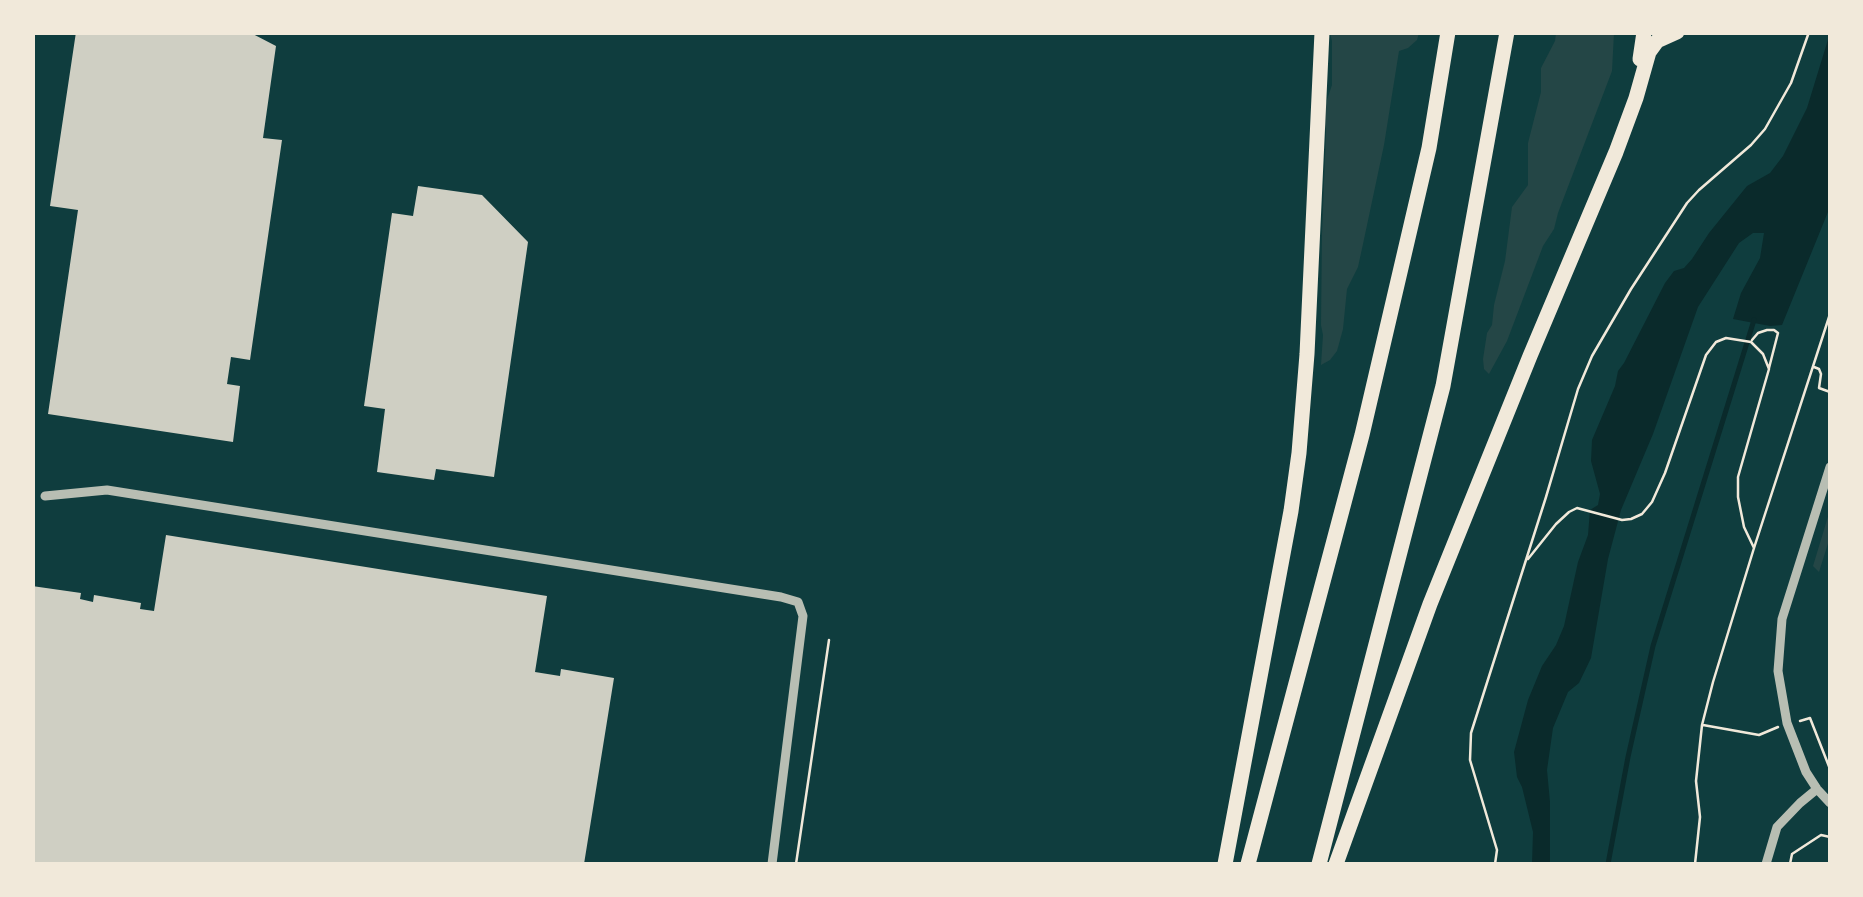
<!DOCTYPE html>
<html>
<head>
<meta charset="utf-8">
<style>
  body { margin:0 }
  #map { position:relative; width:1863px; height:897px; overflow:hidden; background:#0f3d3e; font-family:"Libre Baskerville",serif }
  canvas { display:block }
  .frame { position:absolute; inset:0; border:35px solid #f1e9da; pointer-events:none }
</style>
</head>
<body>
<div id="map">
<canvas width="1863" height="897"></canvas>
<div class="frame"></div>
</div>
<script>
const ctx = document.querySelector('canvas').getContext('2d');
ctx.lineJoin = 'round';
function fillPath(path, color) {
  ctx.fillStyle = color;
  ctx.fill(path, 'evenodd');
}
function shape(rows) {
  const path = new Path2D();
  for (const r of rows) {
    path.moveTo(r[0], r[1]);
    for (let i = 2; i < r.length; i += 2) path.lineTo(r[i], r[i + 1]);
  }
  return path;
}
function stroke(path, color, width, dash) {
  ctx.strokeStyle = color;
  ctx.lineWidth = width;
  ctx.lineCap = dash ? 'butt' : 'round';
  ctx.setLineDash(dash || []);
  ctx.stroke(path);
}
const green = shape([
  [1330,33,1419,33,1417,40,1408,48,1399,51,1384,145,1363,244,1358,267,1347,289,1343,329,1337,351,1330,360,1321,365,1323,335,1321,325,1322,233,1326,132,1323,112,1332,85,1332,41],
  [1556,33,1614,33,1612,71,1558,213,1554,229,1543,246,1507,341,1489,374,1484,369,1483,359,1487,333,1492,325,1494,305,1505,261,1512,207,1528,185,1528,143,1541,92,1541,68,1555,41],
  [1830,510,1830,537,1819,572,1813,566]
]);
const water = shape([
  [1830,33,1830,207,1782,325,1770,326,1733,319,1741,293,1760,258,1764,233,1753,233,1739,243,1698,307,1653,434,1621,510,1608,559,1591,658,1579,683,1568,692,1553,728,1547,770,1550,802,1550,864,1532,864,1533,832,1522,787,1517,777,1514,752,1528,700,1542,666,1556,645,1564,626,1578,562,1588,535,1590,510,1598,505,1600,494,1591,461,1592,440,1615,386,1618,371,1624,363,1665,283,1674,271,1684,268,1692,259,1709,233,1747,186,1770,173,1783,156,1807,108]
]);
const stream = shape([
  [1608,864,1628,757,1653,646,1754,320]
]);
const building = shape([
  [76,32,249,32,276,46,263,138,282,140,250,360,231,357,227,384,240,386,233,442,48,414,78,210,50,206],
  [418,186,482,195,528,242,494,477,436,469,434,480,377,472,385,409,364,406,392,213,413,216],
  [166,535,547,596,535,672,560,676,561,669,614,678,584,864,32,864,32,586,81,593,80,599,93,602,94,595,141,603,140,609,154,611]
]);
const path = shape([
  [1752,340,1758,333,1767,330,1774,330,1778,333,1769,368],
  [1814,367,1819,369,1821,374,1819,388,1830,392],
  [1528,559,1556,524,1569,512,1577,508,1622,520,1631,519,1642,514,1652,502,1665,473,1706,355,1716,342,1726,338,1751,342,1763,354,1769,369,1738,477,1738,497,1744,527,1754,548],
  [1800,721,1810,718,1830,769],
  [1703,725,1759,735,1778,727],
  [796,864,829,640],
  [1495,864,1497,850,1470,760,1471,733,1546,497,1578,389,1592,356,1631,289,1687,203,1699,190,1751,145,1765,129,1791,83,1809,32],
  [1695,864,1700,817,1696,781,1702,725,1713,682,1754,548,1830,314],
  [1790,864,1792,854,1821,835,1830,837]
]);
const minor = shape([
  [1830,467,1782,619,1778,671,1787,723,1806,772,1817,789,1830,803],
  [45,496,107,490,781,597,798,602,803,616,772,864],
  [1766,864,1777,827,1800,803,1817,789]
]);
const motorway = shape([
  [1640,59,1644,32],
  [1225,864,1291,511,1299,453,1307,354,1322,32],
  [1248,864,1362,435,1429,148,1448,32],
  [1319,864,1443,386,1507,32],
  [1336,864,1430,604,1530,356,1616,152,1636,98,1649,52,1657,41,1677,32]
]);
fillPath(green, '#244646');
fillPath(water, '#0a2a2b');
stroke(stream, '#0a2a2b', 5);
fillPath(building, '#cfcfc3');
stroke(path, '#f1e9da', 2.5);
stroke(minor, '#b8beb3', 9);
stroke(motorway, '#f1e9da', 15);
</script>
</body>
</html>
